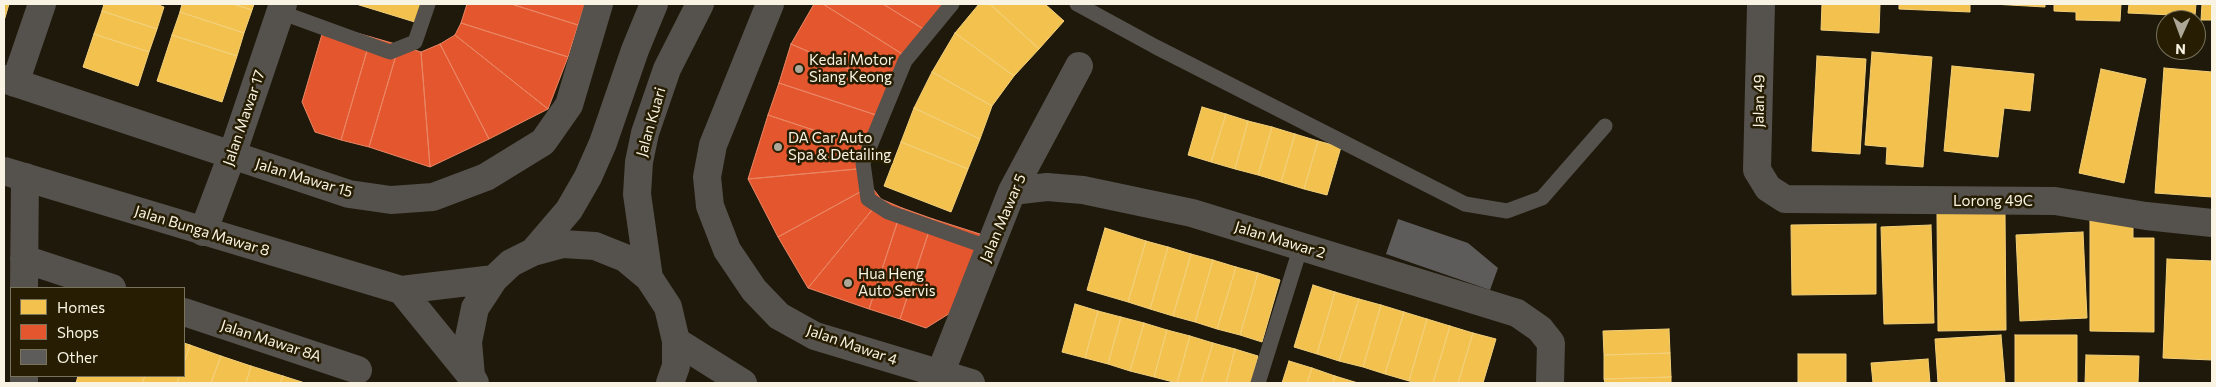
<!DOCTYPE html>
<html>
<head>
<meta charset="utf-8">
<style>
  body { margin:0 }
  #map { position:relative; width:2216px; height:387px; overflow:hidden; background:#1e190a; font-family:Commissioner,sans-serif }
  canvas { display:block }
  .frame { position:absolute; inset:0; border:5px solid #f8f3e2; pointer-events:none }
  .legend { position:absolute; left:10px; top:287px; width:175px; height:90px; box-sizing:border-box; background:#261d02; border:1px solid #7a735c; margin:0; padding:6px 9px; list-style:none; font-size:15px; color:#f8f3e2 }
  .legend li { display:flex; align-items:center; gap:10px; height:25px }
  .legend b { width:25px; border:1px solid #7a735c }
  .north { position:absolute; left:2156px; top:10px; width:50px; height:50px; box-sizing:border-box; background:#261d02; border:1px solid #7a735c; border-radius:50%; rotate:182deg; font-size:14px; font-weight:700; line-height:20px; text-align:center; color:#f8f3e2 }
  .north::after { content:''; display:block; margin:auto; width:18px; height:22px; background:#aca796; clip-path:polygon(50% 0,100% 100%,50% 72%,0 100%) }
</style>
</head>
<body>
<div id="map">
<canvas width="2216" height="387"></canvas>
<div class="frame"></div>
<ul class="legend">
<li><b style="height:14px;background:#f2c14e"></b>Homes</li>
<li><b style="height:14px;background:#e4572e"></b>Shops</li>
<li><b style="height:14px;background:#5e5c5b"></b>Other</li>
</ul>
<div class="north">N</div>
</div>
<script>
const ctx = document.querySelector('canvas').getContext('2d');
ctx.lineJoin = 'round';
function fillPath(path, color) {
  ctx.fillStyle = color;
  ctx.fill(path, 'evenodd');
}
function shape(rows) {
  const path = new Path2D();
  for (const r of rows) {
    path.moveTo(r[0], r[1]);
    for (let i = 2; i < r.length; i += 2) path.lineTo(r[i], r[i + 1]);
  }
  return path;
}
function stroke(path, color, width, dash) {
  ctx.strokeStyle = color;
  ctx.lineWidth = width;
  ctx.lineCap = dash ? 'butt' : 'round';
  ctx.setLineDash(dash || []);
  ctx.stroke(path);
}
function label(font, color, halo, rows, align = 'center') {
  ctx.font = font + ' Commissioner,sans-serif';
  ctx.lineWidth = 5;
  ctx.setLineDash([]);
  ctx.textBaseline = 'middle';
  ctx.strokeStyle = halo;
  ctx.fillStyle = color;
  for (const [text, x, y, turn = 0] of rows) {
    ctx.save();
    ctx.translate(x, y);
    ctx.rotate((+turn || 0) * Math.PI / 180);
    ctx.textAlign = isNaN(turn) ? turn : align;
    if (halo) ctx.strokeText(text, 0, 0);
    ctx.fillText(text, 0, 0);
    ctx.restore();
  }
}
const homes = shape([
  [4,4,9,4,4,21,4,4],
  [104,4,156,4,164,7,157,29,102,11,104,4],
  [182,4,233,4,252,10,244,33,180,12,182,4],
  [233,4,254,4,252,10,233,4],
  [356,4,424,4,418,23,356,4],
  [979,4,990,4,1039,49,1014,76,955,33,979,4],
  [990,4,1045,4,1064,21,1039,49,990,4],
  [1822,4,1880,4,1879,33,1821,30,1822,4],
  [1899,4,1970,4,1970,12,1899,9,1899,4],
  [1992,4,2045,4,2045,7,1992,4],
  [2054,4,2121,4,2120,21,2076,20,2076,12,2054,11,2054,4],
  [2129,4,2196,4,2195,16,2128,13,2129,4],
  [2202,4,2212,4,2212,20,2201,20,2202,4],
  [102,11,157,29,149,52,94,34,102,11],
  [180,12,244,33,237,56,172,35,180,12],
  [955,33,1014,76,992,106,932,72,955,33],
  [94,34,149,52,138,86,83,67,94,34],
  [172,35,237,56,222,102,157,81,172,35],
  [1872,52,1932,57,1923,167,1886,164,1887,147,1865,145,1872,52],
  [1817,56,1866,59,1860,154,1812,151,1817,56],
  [1952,66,2034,74,2030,111,2004,108,1998,157,1944,151,1952,66],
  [2164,68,2212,72,2212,197,2155,193,2164,68],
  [2101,69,2146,79,2124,183,2079,173,2101,69],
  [932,72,992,106,980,139,914,108,932,72],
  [1202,107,1226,114,1211,162,1188,155,1202,107],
  [914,108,980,139,968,169,901,142,914,108],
  [1226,114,1248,121,1235,169,1211,162,1226,114],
  [1248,121,1272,127,1258,175,1235,169,1248,121],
  [1272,127,1295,134,1281,182,1258,175,1272,127],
  [1295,134,1318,141,1304,189,1281,182,1295,134],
  [1318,141,1341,147,1327,195,1304,189,1318,141],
  [901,142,968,169,951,212,884,186,901,142],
  [1937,213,2005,213,2006,330,1938,331,1937,213],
  [2090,221,2133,221,2133,238,2154,238,2154,332,2090,331,2090,221],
  [1876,224,1876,294,1792,295,1791,225,1876,224],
  [1931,225,1934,323,1884,324,1881,227,1931,225],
  [1105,228,1146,241,1128,302,1087,290,1105,228],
  [2083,232,2087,318,2020,321,2016,235,2083,232],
  [1146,241,1168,247,1150,309,1128,302,1146,241],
  [1168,247,1191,254,1173,316,1150,309,1168,247],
  [1191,254,1213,260,1195,322,1173,316,1191,254],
  [2167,259,2212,261,2212,360,2163,358,2167,259],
  [1213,260,1236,267,1217,329,1195,322,1213,260],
  [1236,267,1258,273,1240,335,1217,329,1236,267],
  [1258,273,1280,280,1262,342,1240,335,1258,273],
  [1313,285,1335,292,1317,354,1294,347,1313,285],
  [1335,292,1359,299,1339,361,1317,354,1335,292],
  [1359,299,1381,305,1363,367,1339,361,1359,299],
  [1075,304,1098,311,1085,358,1062,352,1075,304],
  [1381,305,1404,312,1385,374,1363,367,1381,305],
  [1098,311,1121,317,1108,364,1085,358,1098,311],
  [1404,312,1427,319,1409,381,1385,374,1404,312],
  [1121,317,1144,323,1130,371,1108,364,1121,317],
  [1427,319,1450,326,1433,383,1417,383,1409,381,1427,319],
  [1144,323,1167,330,1154,377,1130,371,1144,323],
  [1450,326,1473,333,1458,383,1433,383,1450,326],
  [1669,329,1670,353,1604,355,1603,331,1669,329],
  [1167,330,1190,336,1177,383,1154,377,1167,330],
  [1473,333,1496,339,1483,383,1458,383,1473,333],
  [2001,335,2005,383,1938,383,1935,339,2001,335],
  [2015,335,2077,335,2077,383,2015,383,2015,335],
  [1190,336,1213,343,1201,383,1177,383,1190,336],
  [184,343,190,345,184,363,184,343],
  [1213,343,1235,349,1226,383,1201,383,1213,343],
  [190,345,221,356,211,383,177,383,179,376,184,376,184,363,190,345],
  [1235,349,1258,356,1251,383,1226,383,1235,349],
  [1670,353,1671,377,1604,379,1604,355,1670,353],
  [1798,354,1846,354,1846,383,1798,383,1798,354],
  [2086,355,2139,356,2138,383,2085,383,2086,355],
  [221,356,251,366,246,383,211,383,221,356],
  [1928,359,1930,383,1873,383,1871,363,1928,359],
  [1289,361,1312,368,1307,383,1282,383,1289,361],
  [251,366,283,376,280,383,246,383,251,366],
  [1312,368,1335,376,1333,383,1307,383,1312,368],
  [78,376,145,376,142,383,76,383,78,376],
  [145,376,179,376,177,383,142,383,145,376],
  [283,376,305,383,280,383,283,376],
  [1335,376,1358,383,1333,383,1335,376],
  [1671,377,1671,383,1605,383,1604,379,1671,377]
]);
const shops = shape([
  [467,4,511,4,578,25,568,57,461,23,467,4],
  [511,4,585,4,578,25,511,4],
  [814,4,823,4,907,57,892,88,791,44,814,4],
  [823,4,883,4,925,30,907,57,823,4],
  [883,4,944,4,925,30,883,4],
  [461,23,568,57,548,109,455,35,461,23],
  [325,24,371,37,341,140,315,132,302,102,325,24],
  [455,35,548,109,489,139,440,44,455,35],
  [371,37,399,45,369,147,341,140,371,37],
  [440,44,489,139,430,167,421,52,440,44],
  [791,44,892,88,885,118,779,83,791,44],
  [399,45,421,52,430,167,369,147,399,45],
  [779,83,885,118,874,150,768,115,779,83],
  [768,115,874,150,868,168,748,179,768,115],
  [868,168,871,186,778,237,748,179,868,168],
  [871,186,881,199,808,288,778,237,871,186],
  [881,199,902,208,869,309,808,288,881,199],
  [902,208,933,219,900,319,869,309,902,208],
  [933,219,980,234,955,310,926,328,900,319,933,219]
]);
const building = shape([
  [1398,219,1468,243,1498,268,1490,290,1386,254]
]);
const service = shape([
  [952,4,905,61,863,163,868,199,888,212,990,248],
  [1077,4,1156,47,1465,204,1507,211,1542,198,1605,126],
  [280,12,390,52,415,42,428,4],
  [1258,383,1301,246]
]);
const minor = shape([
  [770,4,713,145,707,177,710,206,727,250,754,290,779,316,815,336,971,383],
  [1761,4,1757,170,1768,188,1785,199,2055,201,2146,216,2212,223],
  [4,79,349,194,391,200,433,197,486,177,543,142,569,105,599,4],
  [15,83,42,4],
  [1012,191,1047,187,1083,190,1192,213,1517,313,1540,329,1551,343,1550,383],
  [203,232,232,155,283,4],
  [24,259,112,288],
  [24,288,25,177],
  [184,312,358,370],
  [676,341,743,383],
  [940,374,1012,191,1079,66],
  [24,383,24,376]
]);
const tertiary = shape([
  [4,171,401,290,494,279],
  [533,252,569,210,588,177,603,143,635,50,654,4],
  [649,278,637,194,639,162,645,133,667,69,700,4],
  [401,290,471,376],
  [475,383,471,376,468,342,475,308,494,279,511,263,533,252,563,244,595,246,625,258,649,278,668,307,676,341,676,366,670,383]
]);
const markers = [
  [799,69,5,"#aca796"],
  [778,147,5,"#aca796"],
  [848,283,5,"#aca796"]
];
const poiNames = [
  ["Kedai Motor",809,60],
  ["Siang Keong",809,77],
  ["DA Car Auto",788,138],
  ["Spa & Detailing",788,155],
  ["Hua Heng",858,274],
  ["Auto Servis",858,291]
];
const streetNames = [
  ["Jalan 49",1759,101,-89],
  ["Jalan Mawar 17",244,118,-71],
  ["Jalan Kuari",651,122,-74],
  ["Jalan Mawar 15",304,178,17],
  ["Lorong 49C",1993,201],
  ["Jalan Mawar 5",1003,218,-67],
  ["Jalan Bunga Mawar 8",202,231,17],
  ["Jalan Mawar 2",1280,240,17],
  ["Jalan Mawar 8A",271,341,18],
  ["Jalan Mawar 4",852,345,19]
];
fillPath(homes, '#f2c14e');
stroke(homes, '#f4d07a', 1);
fillPath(shops, '#e4572e');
stroke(shops, '#ea8664', 1);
fillPath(building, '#5e5c5b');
stroke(service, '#55514c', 15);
stroke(minor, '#55514c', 28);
stroke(tertiary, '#55514c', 28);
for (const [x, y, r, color] of markers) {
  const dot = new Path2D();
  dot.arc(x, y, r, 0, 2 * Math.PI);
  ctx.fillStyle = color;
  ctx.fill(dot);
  stroke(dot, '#261d02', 2);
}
label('15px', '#f8f3e2', '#261d02', poiNames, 'left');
label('15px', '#f8f3e2', '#261d02', streetNames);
</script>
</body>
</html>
